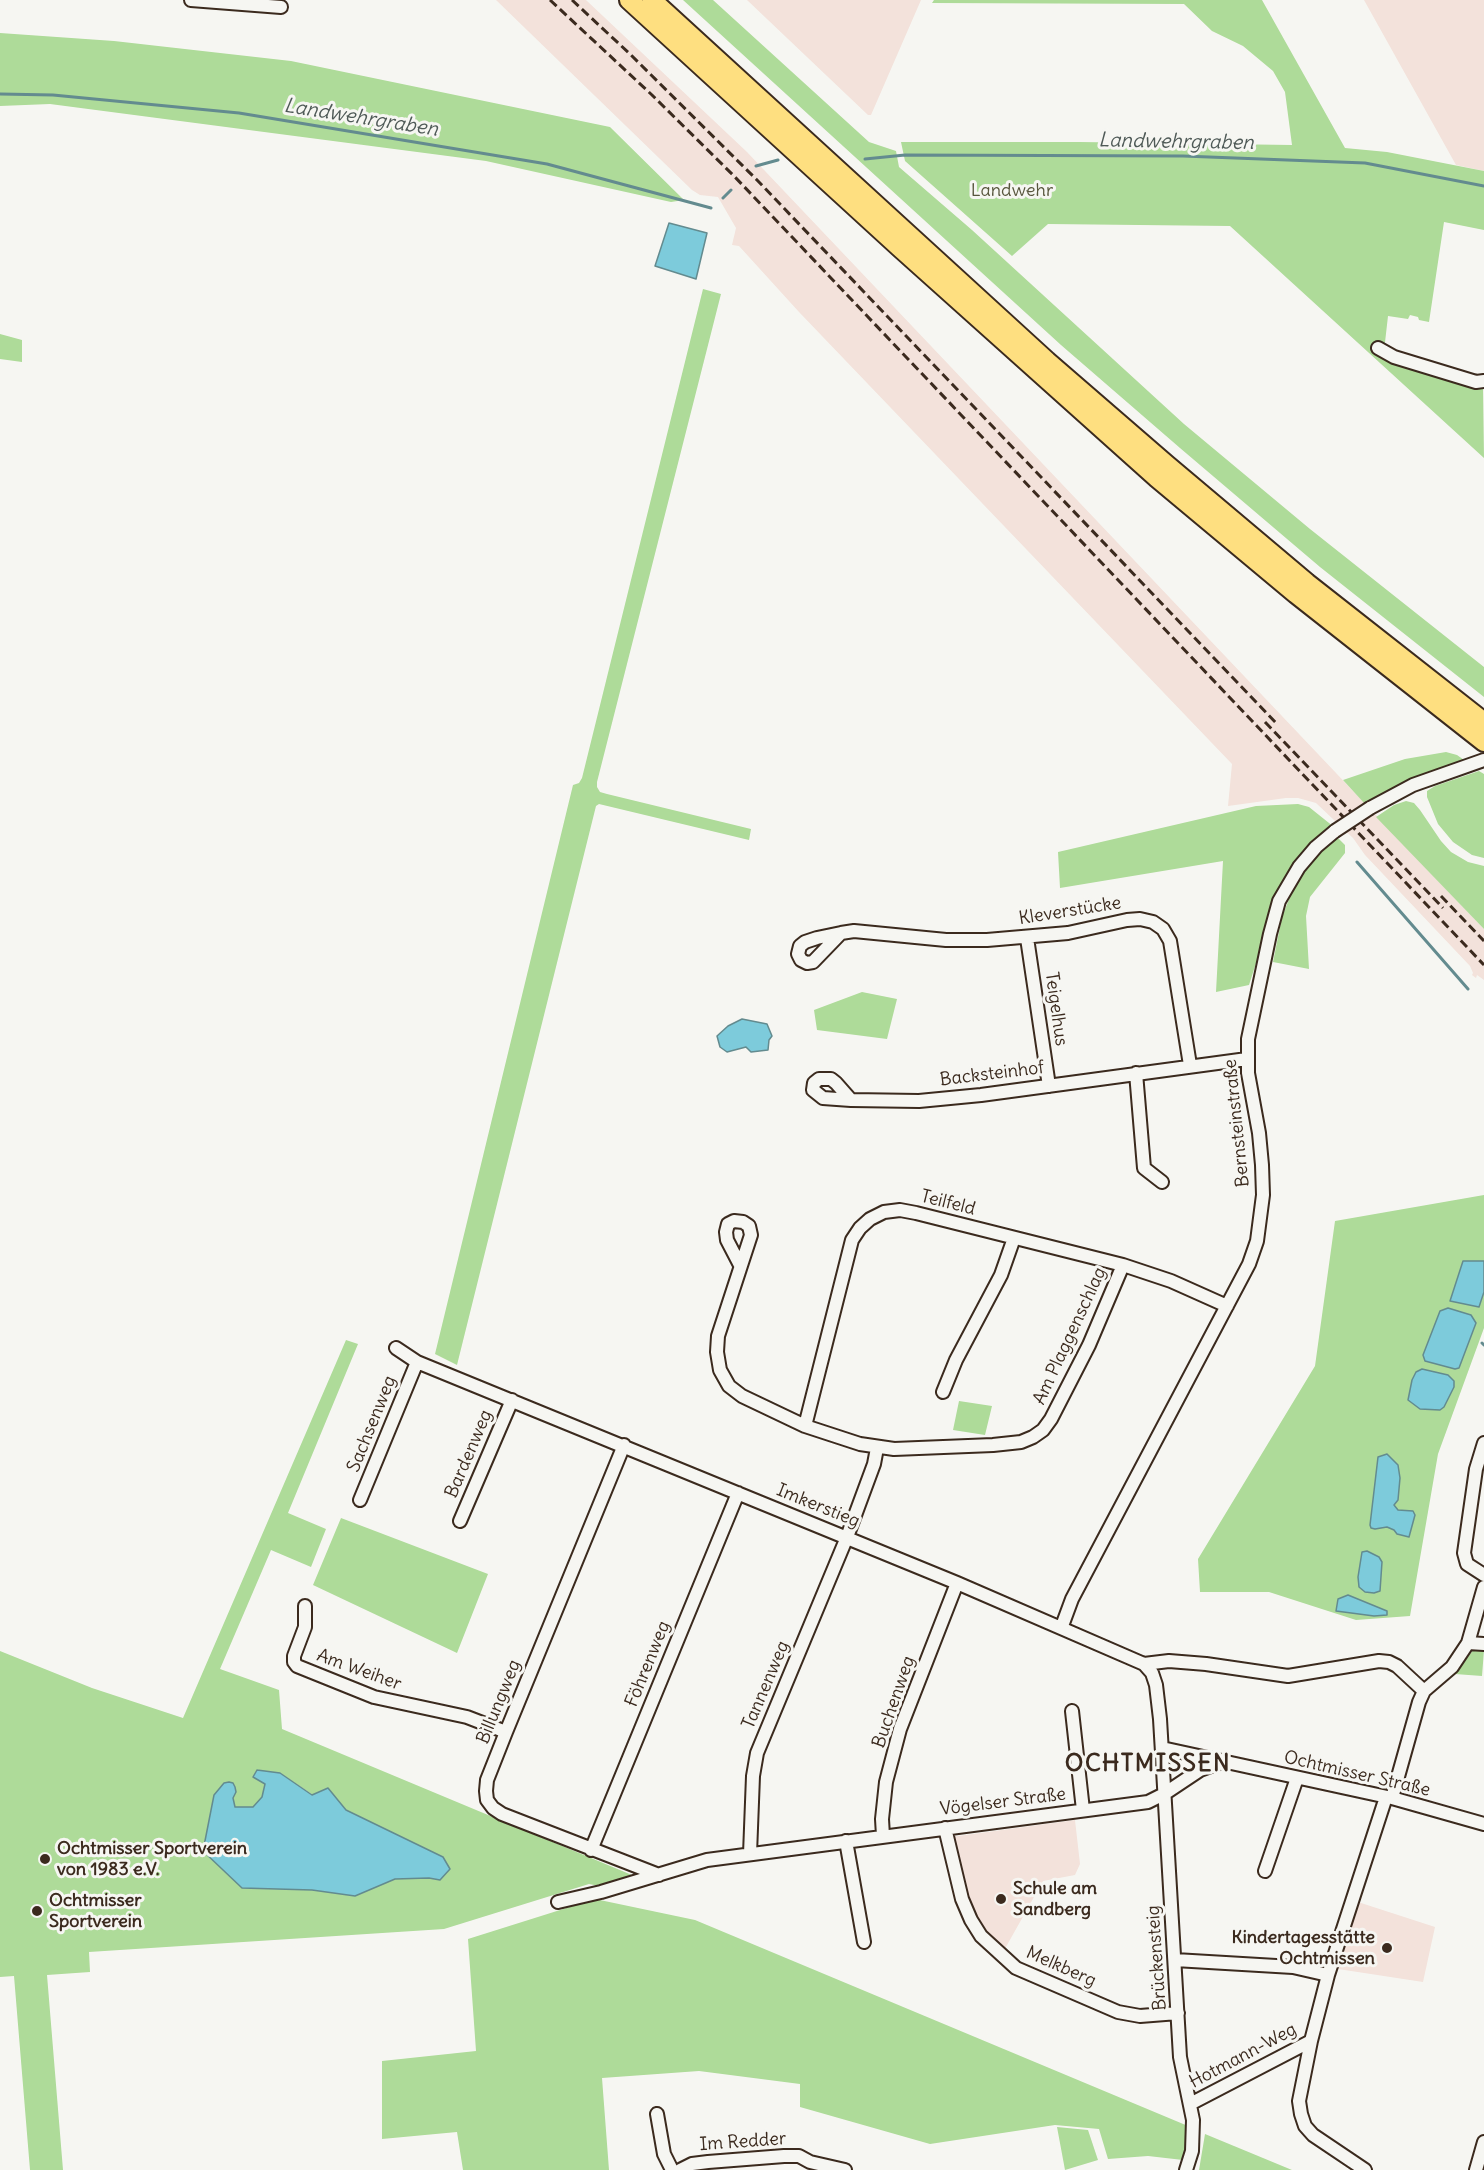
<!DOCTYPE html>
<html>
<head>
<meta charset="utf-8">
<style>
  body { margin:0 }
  canvas { display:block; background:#f6f6f2 }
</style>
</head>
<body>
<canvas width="1484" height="2170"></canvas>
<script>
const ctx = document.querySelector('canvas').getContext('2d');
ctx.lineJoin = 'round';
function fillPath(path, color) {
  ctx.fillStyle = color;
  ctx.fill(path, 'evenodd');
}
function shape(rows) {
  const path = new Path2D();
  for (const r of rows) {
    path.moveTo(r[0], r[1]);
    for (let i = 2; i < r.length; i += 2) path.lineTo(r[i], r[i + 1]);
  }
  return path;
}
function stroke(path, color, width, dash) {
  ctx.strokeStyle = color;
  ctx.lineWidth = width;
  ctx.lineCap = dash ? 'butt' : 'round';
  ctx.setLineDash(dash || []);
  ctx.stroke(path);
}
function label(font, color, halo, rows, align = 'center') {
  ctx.font = font + ' Delius,sans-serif';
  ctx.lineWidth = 6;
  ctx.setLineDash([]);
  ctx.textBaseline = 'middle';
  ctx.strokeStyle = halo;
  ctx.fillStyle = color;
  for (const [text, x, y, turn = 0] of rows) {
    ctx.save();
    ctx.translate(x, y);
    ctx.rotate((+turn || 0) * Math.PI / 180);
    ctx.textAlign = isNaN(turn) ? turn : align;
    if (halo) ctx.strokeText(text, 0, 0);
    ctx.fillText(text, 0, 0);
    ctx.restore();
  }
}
const built = shape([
  [496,0,586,0,747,152,1484,929,1484,980,1477,975,1476,978,1472,975,1473,973,1470,966,1365,855,1353,838,1316,803,1298,798,1286,798,1228,806,1232,764,799,312,739,246,732,245,736,228,718,197,700,195,692,190],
  [747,0,921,0,871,115,868,115],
  [1364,0,1484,0,1484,171,1456,165],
  [1075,1820,1080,1864,1075,1875,1043,1881,1002,1954,974,1917,951,1837],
  [1358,1902,1435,1927,1423,1982,1338,1969]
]);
const green = shape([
  [683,0,713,0,869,142,896,151,899,167,972,230,1184,424,1310,529,1484,667,1484,697,1320,567,1180,448,1061,345],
  [934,0,1262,0,1345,148,1387,152,1484,171,1484,230,1444,222,1429,322,1419,320,1418,317,1410,315,1408,319,1388,316,1383,360,1483,387,1484,458,1230,226,1048,224,1012,256,905,161,901,142,1080,142,1292,145,1285,92,1273,71,1243,46,1212,31,1184,4,932,3],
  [0,33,114,41,291,61,610,127,684,200,671,202,486,161,50,104,0,106],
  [703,289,721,294,597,782,597,787,600,792,607,794,751,829,749,840,599,804,596,806,457,1365,435,1354,573,785,579,783,582,778],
  [0,334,22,340,22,362,0,359],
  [1446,752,1457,755,1464,760,1412,778,1365,804,1343,780,1405,759],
  [1479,771,1484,774,1484,858,1472,855,1453,842,1438,824,1427,797,1427,791,1435,786],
  [1406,801,1414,803,1420,810,1441,841,1451,852,1468,862,1484,866,1484,929,1376,817,1394,805],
  [1298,804,1309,807,1334,827,1302,855,1282,882,1249,985,1216,992,1223,861,1060,888,1058,852,1256,806],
  [1338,838,1345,845,1345,853,1310,897,1306,916,1309,969,1273,962,1282,917,1295,884,1318,855],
  [862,992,897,999,887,1039,817,1030,814,1010],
  [1484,1195,1484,1328,1438,1454,1410,1616,1356,1620,1269,1592,1200,1592,1198,1559,1315,1366,1335,1221],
  [346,1340,358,1344,288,1513,326,1529,311,1567,271,1550,220,1669,279,1690,282,1729,651,1883,604,1887,589,1884,444,1929,89,1952,90,1972,47,1975,63,2170,30,2170,14,1976,0,1977,0,1651,92,1688,183,1718],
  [280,1773,313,1795,328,1788,346,1810,443,1857,440,1880,429,1878,395,1879,355,1896,312,1890,203,1851,214,1795,233,1783,236,1792,233,1798,235,1808,253,1807,262,1797,265,1784,253,1777],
  [959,1401,992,1406,985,1435,953,1430],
  [341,1518,488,1574,457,1653,313,1585],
  [1474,1649,1484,1650,1482,1676,1455,1674],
  [595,1899,695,1920,1188,2126,1188,2146,1183,2160,1148,2156,1108,2159,1099,2129,1055,2125,930,2144,800,2107,800,2084,699,2071,602,2078,609,2170,463,2170,457,2132,382,2139,382,2061,476,2051,468,1939],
  [1057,2127,1088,2130,1098,2160,1065,2170],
  [1205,2134,1292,2170,1199,2170]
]);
const water = shape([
  [669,223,707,233,696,279,655,266,669,223],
  [742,1019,767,1024,772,1036,769,1040,768,1050,751,1052,746,1047,727,1052,720,1047,717,1036,728,1026,742,1019],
  [1463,1261,1484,1261,1484,1292,1479,1307,1450,1301,1463,1261],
  [1448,1308,1471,1315,1476,1323,1459,1368,1455,1369,1425,1361,1423,1355,1440,1311,1448,1308],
  [1422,1369,1448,1375,1454,1381,1454,1387,1444,1407,1440,1410,1420,1409,1408,1400,1412,1380,1416,1372,1422,1369],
  [1387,1454,1398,1465,1400,1478,1398,1500,1394,1505,1398,1510,1413,1511,1415,1515,1409,1537,1397,1534,1394,1530,1387,1527,1375,1529,1371,1528,1370,1525,1378,1457,1387,1454],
  [1367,1551,1379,1557,1382,1562,1380,1591,1374,1593,1365,1592,1359,1587,1358,1577,1362,1552,1367,1551],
  [1348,1595,1387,1611,1387,1615,1374,1616,1336,1611,1338,1599,1348,1595],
  [257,1770,280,1773,312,1795,328,1788,346,1810,443,1857,450,1869,440,1880,429,1878,395,1879,355,1896,312,1890,242,1888,203,1851,214,1795,224,1783,229,1782,233,1783,235,1787,236,1792,233,1798,235,1807,253,1807,262,1797,265,1784,253,1777,257,1770]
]);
const stream = shape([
  [0,94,53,95,239,113,547,164,711,208],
  [865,159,905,155,1183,156,1365,163,1484,186],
  [756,166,778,160],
  [723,198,731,190],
  [1357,862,1468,989],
  [1482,1343,1484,1345]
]);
const minor = shape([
  [191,0,281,7],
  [1378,348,1394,357,1476,382,1484,381],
  [1370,808,1413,785,1484,760],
  [841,933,813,962,807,963,801,960,798,954,800,946,805,942,817,938,841,933,854,931,946,940,987,940,1068,933,1127,920,1140,919,1153,922,1163,929,1170,941,1190,1065],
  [1027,938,1049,1086],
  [1136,1073,1144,1168,1162,1182],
  [851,1100,836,1083,831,1079,819,1079,814,1083,813,1090,823,1098,851,1100,919,1101,981,1095,1247,1059],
  [740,1265,727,1240,726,1232,728,1224,734,1221,743,1222,749,1226,751,1235,718,1336,717,1352,720,1370,729,1386,742,1396,805,1426,860,1444,894,1449,993,1445,1021,1442,1033,1437,1043,1430,1051,1419,1089,1345,1123,1265],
  [396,1348,417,1362,957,1583,1144,1664,1152,1673,1156,1685,1160,1719,1180,2057,1193,2120,1192,2151,1186,2170],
  [943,1392,956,1360,1001,1275,1014,1238],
  [805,1426,852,1240,860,1228,870,1219,884,1212,900,1210,916,1213,1123,1265,1171,1281,1227,1306],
  [1484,1443,1476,1469,1464,1553,1467,1564,1484,1575],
  [624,1445,506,1732,487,1780,486,1791,487,1800,493,1808,502,1814,659,1875],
  [360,1500,417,1362],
  [460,1521,512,1400],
  [305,1606,305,1627,294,1656,294,1662,297,1666,374,1697,467,1717,506,1732],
  [1062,1626,1072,1599,1249,1264,1257,1241,1263,1195,1262,1165,1259,1133,1248,1073,1248,1039,1270,934,1279,901,1299,867,1316,847,1335,831],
  [1468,1643,1484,1644],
  [1144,1664,1169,1661,1206,1664,1288,1676,1379,1661,1389,1662,1397,1666,1424,1691],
  [1072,1711,1083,1810],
  [1162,1748,1392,1798,1484,1824],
  [1392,1798,1419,1702,1424,1691,1452,1667,1468,1643,1484,1587],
  [945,1828,962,1899,971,1920,981,1936,1016,1968,1118,2012,1140,2016,1178,2013],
  [883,1836,882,1819,886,1782,900,1729,957,1583],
  [846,1841,864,1942],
  [591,1850,738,1493],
  [750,1854,753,1776,757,1753,847,1537,874,1464,877,1448],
  [1265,1871,1297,1778],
  [558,1902,601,1892,707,1860,1148,1802,1164,1794,1200,1770,1222,1762],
  [1175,1960,1293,1967,1328,1975],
  [1311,2041,1299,2101,1301,2114,1305,2126,1313,2135,1365,2170],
  [1190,2104,1311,2041,1328,1975,1386,1797],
  [657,2114,664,2154,672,2170],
  [680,2170,692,2164,708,2162,784,2156,799,2156,810,2162,845,2170],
  [1476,2170,1484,2142]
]);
const highway = shape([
  [629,0,899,247,1157,478,1296,594,1484,742],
  [652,0,1047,361,1166,464,1307,583,1484,722]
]);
const rail = shape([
  [550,0,652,95,734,176,1484,965],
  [572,0,630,54,757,180,1277,724],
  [1265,722,1443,908],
  [1441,896,1484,941]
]);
const minorBridge = shape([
  [1335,831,1370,808]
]);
const markers = [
  [45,1859,6,"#3b2a1e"],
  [1001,1899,6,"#3b2a1e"],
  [37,1911,6,"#3b2a1e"],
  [1387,1948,6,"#3b2a1e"]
];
const parkNames = [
  ["Landwehr",1012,191]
];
const streetNames = [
  ["Kleverstücke",1070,911,-9],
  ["Teigelhus",1056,1009,82],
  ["Backsteinhof",992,1074,-7],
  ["Bernsteinstraße",1237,1123,-96],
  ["Teilfeld",948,1203,14],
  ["Am Plaggenschlag",1070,1336,-65],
  ["Sachsenweg",372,1424,-68],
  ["Bardenweg",469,1454,-67],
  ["Imkerstieg",818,1506,22],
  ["Föhrenweg",648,1664,-68],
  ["Am Weiher",359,1670,20],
  ["Tannenweg",766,1685,-67],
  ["Billungweg",499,1702,-68],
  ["Buchenweg",894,1702,-71],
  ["Ochtmisser Straße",1357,1774,13],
  ["Vögelser Straße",1003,1802,-7],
  ["Brückensteig",1157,1958,-94],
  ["Melkberg",1061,1967,24],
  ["Hotmann-Weg",1243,2056,-28],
  ["Im Redder",743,2142,-4]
];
const poiNames = [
  ["Ochtmisser Sportverein",57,1849],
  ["von 1983 e.V.",57,1870],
  ["Schule am",1013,1889],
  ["Sandberg",1013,1910],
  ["Ochtmisser",49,1901],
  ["Sportverein",49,1922],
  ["Kindertagesstätte",1375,1938,"right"],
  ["Ochtmissen",1375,1959,"right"]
];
const waterNames = [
  ["Landwehrgraben",361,118,9],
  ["Landwehrgraben",1176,142,1]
];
const districtNames = [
  ["OCHTMISSEN",1148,1764]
];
fillPath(built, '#f3e2db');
fillPath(green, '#aedb99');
fillPath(water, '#7dcbdb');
stroke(water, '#638b8f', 1.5);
stroke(stream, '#638b8f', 3);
stroke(minor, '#3b2a1e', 16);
stroke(highway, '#3b2a1e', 22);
stroke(minor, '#f6f6f2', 12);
stroke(highway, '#fedf80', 18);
stroke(rail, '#3b2a1e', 3, [9, 4.5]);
stroke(minorBridge, '#3b2a1e', 16, []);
stroke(minorBridge, '#f6f6f2', 12);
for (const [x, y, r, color] of markers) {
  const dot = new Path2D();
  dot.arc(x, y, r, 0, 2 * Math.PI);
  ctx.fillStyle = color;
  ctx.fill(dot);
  stroke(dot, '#f6f6f2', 2);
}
label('18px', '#58563d', '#f6f6f2', parkNames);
label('18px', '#3b2a1e', '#f6f6f2', streetNames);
label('bold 18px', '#3b2a1e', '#f6f6f2', poiNames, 'left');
label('italic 20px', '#4f5a57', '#f6f6f2', waterNames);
ctx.letterSpacing = '1.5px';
label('bold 24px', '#3b2a1e', '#f6f6f2', districtNames);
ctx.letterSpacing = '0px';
</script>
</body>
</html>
